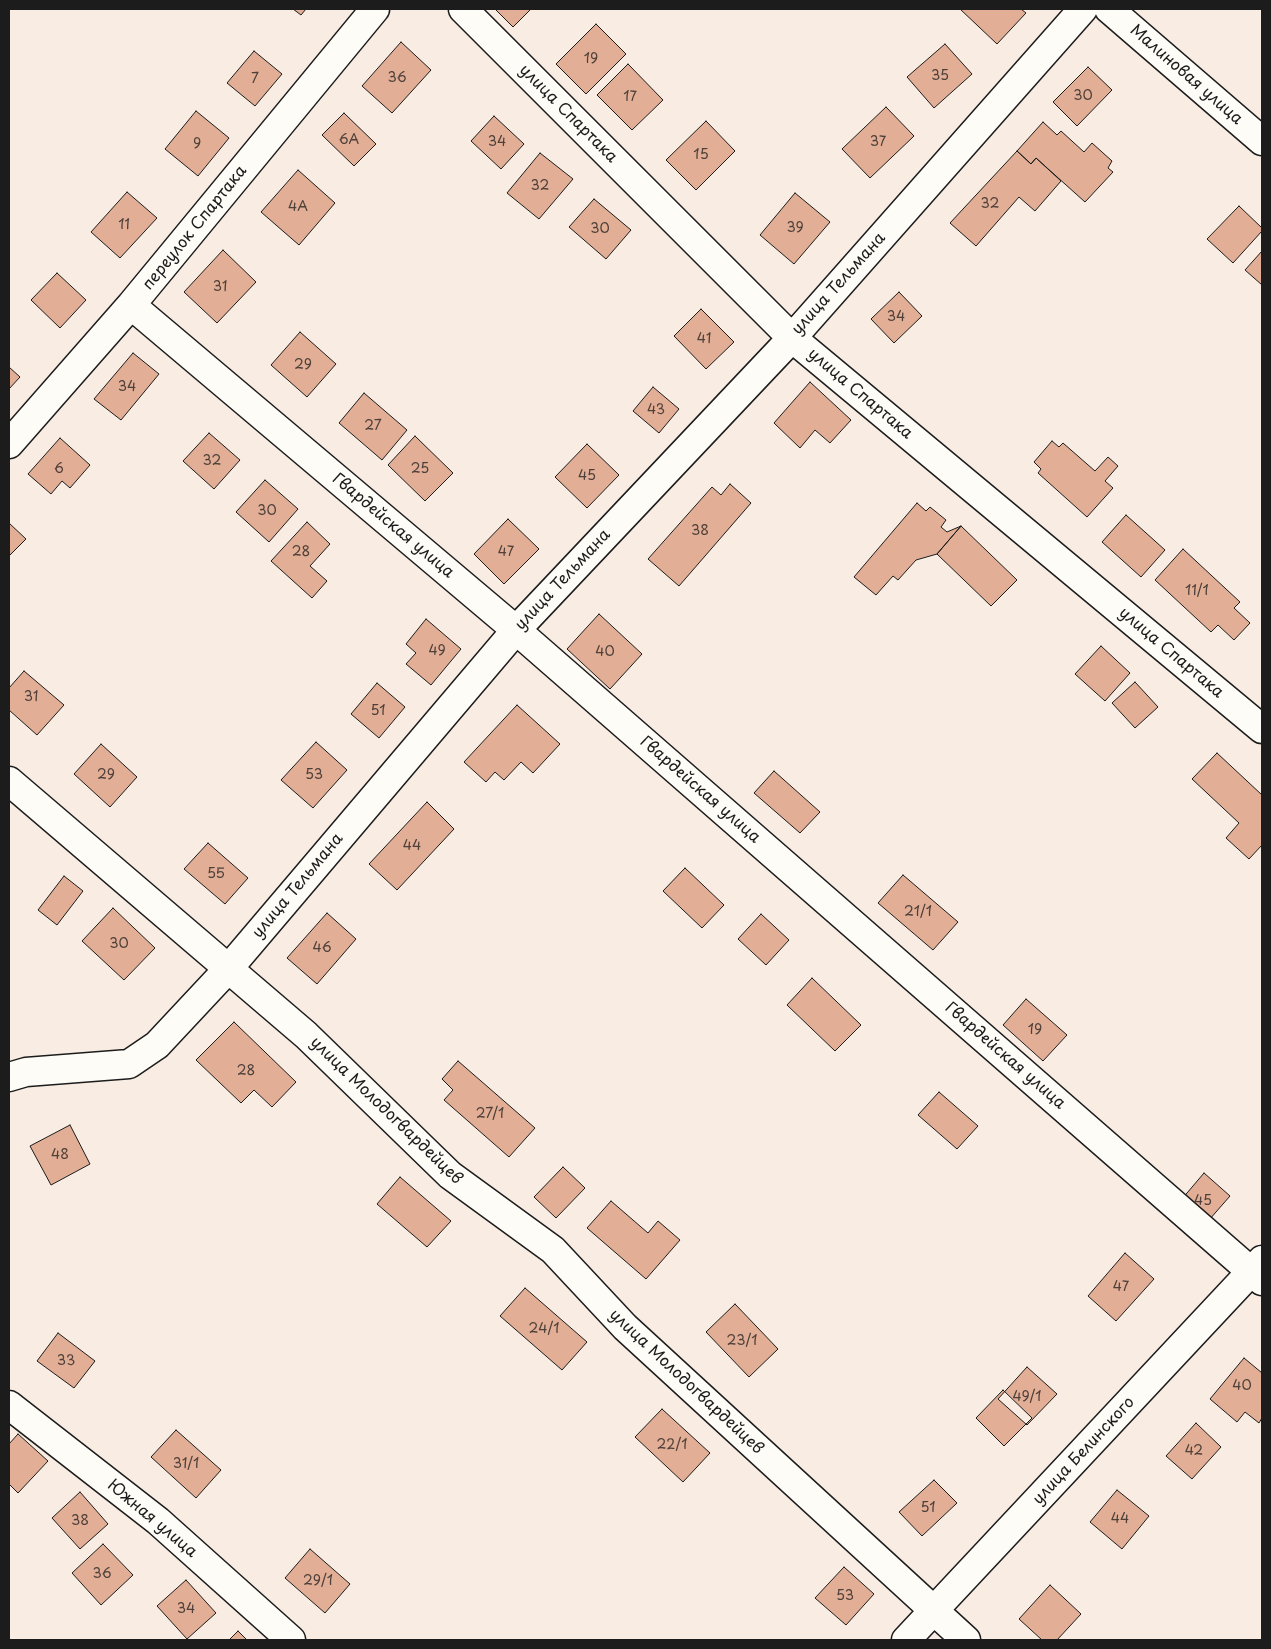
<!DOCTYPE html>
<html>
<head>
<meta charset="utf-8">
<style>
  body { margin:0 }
  #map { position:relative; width:1271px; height:1649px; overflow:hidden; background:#f8ece3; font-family:"Playpen Sans",sans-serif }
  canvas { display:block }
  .frame { position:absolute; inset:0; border:10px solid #1c1c1c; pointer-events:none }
</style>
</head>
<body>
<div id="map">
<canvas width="1271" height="1649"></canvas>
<div class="frame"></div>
</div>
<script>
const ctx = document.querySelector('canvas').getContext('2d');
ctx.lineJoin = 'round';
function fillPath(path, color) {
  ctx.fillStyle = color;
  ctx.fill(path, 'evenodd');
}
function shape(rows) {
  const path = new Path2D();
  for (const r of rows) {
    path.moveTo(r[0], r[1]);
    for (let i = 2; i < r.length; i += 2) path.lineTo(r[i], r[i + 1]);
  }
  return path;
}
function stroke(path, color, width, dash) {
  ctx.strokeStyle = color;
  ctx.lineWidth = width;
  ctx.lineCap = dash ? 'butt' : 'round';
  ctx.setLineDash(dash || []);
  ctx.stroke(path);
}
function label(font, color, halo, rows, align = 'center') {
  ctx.font = font + ' "Playpen Sans",sans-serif';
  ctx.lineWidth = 4;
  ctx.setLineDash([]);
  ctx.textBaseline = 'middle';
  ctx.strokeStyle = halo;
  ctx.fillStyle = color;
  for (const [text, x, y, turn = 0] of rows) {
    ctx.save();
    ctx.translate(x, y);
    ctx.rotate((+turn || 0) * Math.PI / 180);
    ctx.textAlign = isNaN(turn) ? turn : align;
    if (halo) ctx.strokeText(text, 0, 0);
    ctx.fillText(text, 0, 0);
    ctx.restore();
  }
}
const building = shape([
  [293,9,306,9,301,15,293,9],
  [495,9,531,9,513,27,495,9],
  [960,9,1021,9,1026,13,997,44,960,9],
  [596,24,626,54,586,94,556,64,596,24],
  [401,42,431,70,392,113,362,86,401,42],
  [945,44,972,74,934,108,907,77,945,44],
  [254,51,282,74,255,106,227,83,254,51],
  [628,64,663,100,632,130,597,95,628,64],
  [1088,67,1112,90,1077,126,1053,102,1088,67],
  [886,107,914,136,870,178,842,149,886,107],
  [196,111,229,138,198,176,165,149,196,111],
  [344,113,376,144,354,166,322,135,344,113],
  [494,116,524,144,501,169,471,141,494,116],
  [706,121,735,151,696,190,666,160,706,121],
  [1043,122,1057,135,1061,131,1084,152,1092,143,1112,161,1108,168,1113,172,1085,202,1036,158,1031,164,1017,151,1043,122],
  [1017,151,1031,164,1036,158,1061,181,1035,211,1019,197,976,246,950,223,1017,151],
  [540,153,573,179,539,219,507,193,540,153],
  [298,170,335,203,299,245,261,212,298,170],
  [127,192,157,218,120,258,91,232,127,192],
  [795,193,830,222,794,264,760,235,795,193],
  [594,199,631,230,606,259,569,227,594,199],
  [1239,206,1262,228,1262,231,1233,263,1207,239,1239,206],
  [223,250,256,282,217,323,184,292,223,250],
  [1262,251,1262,285,1245,270,1262,251],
  [57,273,86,300,60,328,31,300,57,273],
  [899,292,922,316,894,343,871,319,899,292],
  [701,309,734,342,706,369,674,336,701,309],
  [300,332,336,364,307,397,271,365,300,332],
  [133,353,159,374,121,420,94,399,133,353],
  [9,367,20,377,9,389,9,367],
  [810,382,851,420,830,443,815,430,800,448,774,423,810,382],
  [653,387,679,409,659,433,633,411,653,387],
  [364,393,407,430,382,460,339,423,364,393],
  [209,433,240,460,214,489,183,461,209,433],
  [415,436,453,473,425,501,388,465,415,436],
  [60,438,90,465,70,488,62,481,51,494,28,474,60,438],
  [1052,441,1059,447,1063,443,1095,471,1108,457,1118,466,1105,481,1113,488,1087,517,1038,473,1041,469,1034,462,1052,441],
  [587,444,619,475,587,508,555,477,587,444],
  [265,480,298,509,269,542,236,512,265,480],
  [730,484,751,503,679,586,648,559,712,487,721,495,730,484],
  [917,503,926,511,930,507,946,520,941,527,947,532,961,526,937,554,916,560,898,580,893,576,876,595,854,577,917,503],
  [1126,515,1165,550,1141,577,1102,542,1126,515],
  [508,519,539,549,504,584,474,554,508,519],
  [307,522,330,544,310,566,327,581,312,598,271,561,307,522],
  [9,523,26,539,9,556,9,523],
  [961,526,1017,580,991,606,937,554,961,526],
  [1183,549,1240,602,1234,608,1250,623,1234,640,1218,625,1211,632,1155,580,1183,549],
  [599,614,642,654,610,689,567,649,599,614],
  [426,619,461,649,431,685,406,664,416,653,406,644,426,619],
  [1101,646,1130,673,1105,701,1075,674,1101,646],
  [24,671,64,705,37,735,9,710,9,688,24,671],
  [1135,682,1158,707,1135,728,1112,703,1135,682],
  [377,683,405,707,379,738,351,714,377,683],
  [517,705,560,744,533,773,521,762,504,780,495,772,486,782,464,762,517,705],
  [316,742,347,770,313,808,281,780,316,742],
  [101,744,137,777,110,807,74,774,101,744],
  [1217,753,1262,795,1262,845,1249,859,1226,838,1239,823,1192,779,1217,753],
  [774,771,820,812,800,833,754,793,774,771],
  [427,802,454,829,397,890,369,864,427,802],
  [208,843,248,878,225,904,184,869,208,843],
  [685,868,724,905,702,928,663,891,685,868],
  [903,875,958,922,933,950,878,903,903,875],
  [64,876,83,891,57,925,38,910,64,876],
  [113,908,155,948,124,980,82,941,113,908],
  [327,913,356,939,317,984,287,958,327,913],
  [761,914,789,940,766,965,738,939,761,914],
  [812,978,861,1025,835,1051,787,1005,812,978],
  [1026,999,1067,1035,1043,1061,1003,1025,1026,999],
  [234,1022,296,1082,272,1107,254,1090,241,1103,196,1060,234,1022],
  [458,1061,535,1128,509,1157,444,1100,453,1090,442,1079,458,1061],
  [939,1092,978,1126,957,1149,918,1115,939,1092],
  [70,1125,90,1164,51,1185,30,1146,70,1125],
  [563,1167,585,1188,556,1218,534,1197,563,1167],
  [1204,1173,1230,1196,1202,1228,1176,1206,1204,1173],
  [400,1177,451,1221,427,1247,377,1204,400,1177],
  [611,1201,648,1233,658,1221,680,1240,646,1279,587,1228,611,1201],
  [1125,1253,1154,1279,1116,1321,1088,1296,1125,1253],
  [525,1288,587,1342,562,1370,500,1316,525,1288],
  [735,1304,778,1349,749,1377,706,1332,735,1304],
  [58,1333,95,1361,74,1388,37,1361,58,1333],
  [1244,1358,1262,1373,1262,1418,1259,1423,1245,1412,1237,1422,1210,1399,1244,1358],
  [1027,1367,1057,1394,1027,1425,998,1399,1027,1367],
  [1003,1390,1032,1418,1004,1446,976,1418,1003,1390],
  [662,1409,710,1453,683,1482,635,1437,662,1409],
  [1196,1423,1221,1447,1192,1479,1166,1456,1196,1423],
  [176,1430,221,1470,196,1498,151,1457,176,1430],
  [18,1434,48,1461,18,1493,9,1484,9,1444,18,1434],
  [934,1480,957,1503,922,1536,899,1512,934,1480],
  [1117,1490,1149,1516,1122,1549,1090,1522,1117,1490],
  [80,1492,108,1524,80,1549,52,1518,80,1492],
  [103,1544,133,1575,101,1605,72,1573,103,1544],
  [310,1549,350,1584,325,1613,285,1578,310,1549],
  [844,1567,874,1594,846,1625,815,1598,844,1567],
  [186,1580,216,1613,187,1639,157,1606,186,1580],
  [1050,1585,1081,1614,1057,1640,1042,1640,1019,1619,1050,1585],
  [238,1631,247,1640,229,1640,238,1631]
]);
const minor = shape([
  [463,9,792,338,1262,729],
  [1109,9,1262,141],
  [131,305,516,630,1262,1281],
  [9,444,131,305,375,9],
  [9,781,306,1035,450,1175,553,1250,625,1327,966,1640],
  [9,1077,26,1072,129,1064,157,1045,229,968,516,630,792,338,1083,9],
  [9,1405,158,1521,291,1640],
  [906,1640,1262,1260]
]);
const numberNames = [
  ["19",591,59],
  ["35",940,76],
  ["36",397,78],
  ["7",255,79],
  ["30",1083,96],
  ["17",630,97],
  ["6А",349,140],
  ["34",497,142],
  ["37",878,142],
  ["9",197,144],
  ["15",701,155],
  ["32",540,186],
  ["32",990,204],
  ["4А",298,207],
  ["11",124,225],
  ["39",795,228],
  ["30",600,229],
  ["31",220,287],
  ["34",896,317],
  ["41",704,339],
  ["29",303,365],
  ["34",127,387],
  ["43",656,410],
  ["27",373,426],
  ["32",212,461],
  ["6",59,469],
  ["25",420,469],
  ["45",587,476],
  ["30",267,511],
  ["38",700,531],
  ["28",301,552],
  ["47",506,552],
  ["11/1",1197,591],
  ["49",437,651],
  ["40",605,652],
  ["31",31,697],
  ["51",378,711],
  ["29",106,775],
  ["53",314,775],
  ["44",412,846],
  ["55",216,874],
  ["21/1",918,912],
  ["30",119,944],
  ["46",322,948],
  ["19",1035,1030],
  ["28",246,1071],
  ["27/1",490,1114],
  ["48",60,1155],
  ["45",1203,1201],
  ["47",1121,1287],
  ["24/1",544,1329],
  ["23/1",742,1341],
  ["33",66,1361],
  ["40",1242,1386],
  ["49/1",1027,1397],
  ["22/1",672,1445],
  ["42",1194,1451],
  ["31/1",186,1464],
  ["51",928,1508],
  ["44",1120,1519],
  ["38",80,1521],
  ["36",102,1574],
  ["29/1",318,1581],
  ["53",845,1596],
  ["34",186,1609]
];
const streetNames = [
  ["Малиновая улица",1186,75,41],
  ["улица Спартака",568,114,45],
  ["переулок Спартака",195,228,-51],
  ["улица Тельмана",839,284,-48],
  ["улица Спартака",860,394,40],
  ["Гвардейская улица",393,526,40],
  ["улица Тельмана",563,580,-47],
  ["улица Спартака",1171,653,40],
  ["Гвардейская улица",700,790,41],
  ["улица Тельмана",298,886,-50],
  ["Гвардейская улица",1005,1056,41],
  ["улица Молодогвардейцев",386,1111,44],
  ["улица Молодогвардейцев",686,1382,43],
  ["улица Белинского",1084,1451,-47],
  ["Южная улица",152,1519,40]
];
fillPath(building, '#e2ae95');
stroke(building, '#1c1c1c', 1);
stroke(minor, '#1c1c1c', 31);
stroke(minor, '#fdfcf7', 28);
label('14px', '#4e403a', null, numberNames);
label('16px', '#1c1c1c', '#fdfcf7', streetNames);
</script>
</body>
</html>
